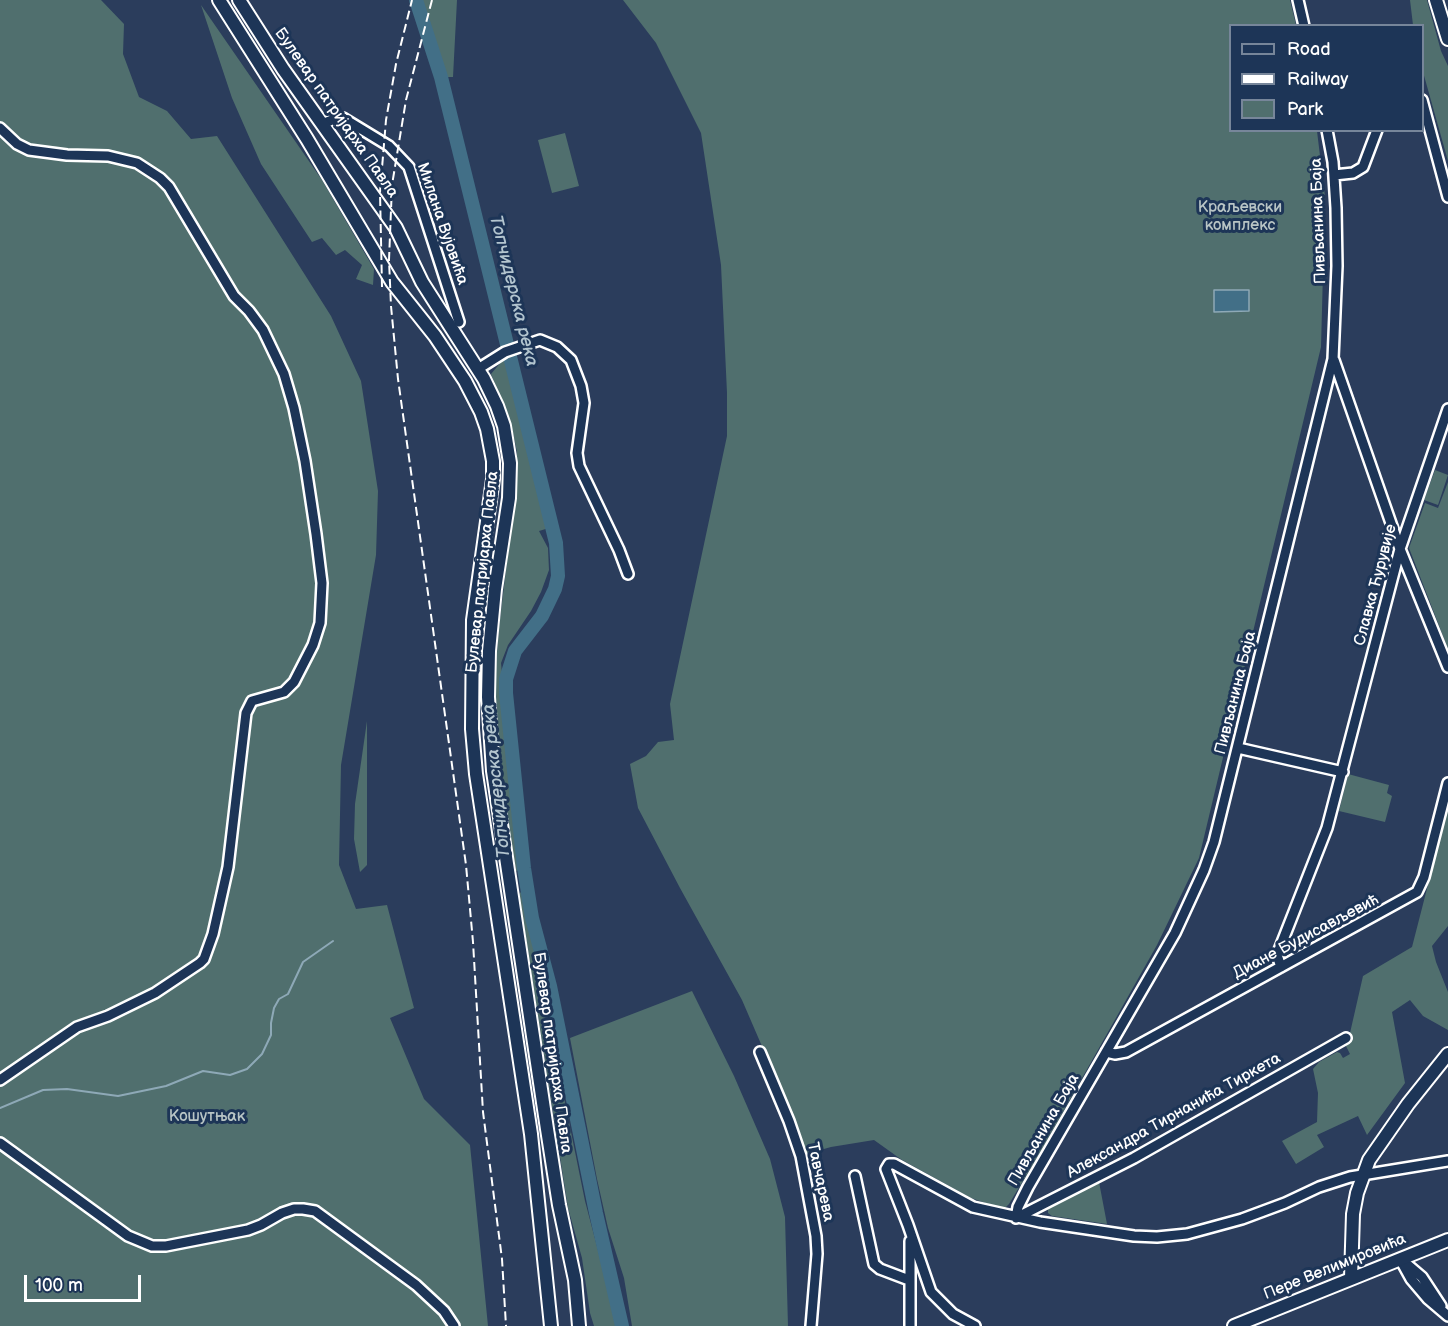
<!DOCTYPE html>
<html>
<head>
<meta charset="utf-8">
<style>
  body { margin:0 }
  #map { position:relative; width:1448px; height:1326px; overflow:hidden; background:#2b3d5c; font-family:"Balsamiq Sans",sans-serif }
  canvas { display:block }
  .legend { position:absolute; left:1229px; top:24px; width:195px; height:108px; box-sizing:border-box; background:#1d3557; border:2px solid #77869a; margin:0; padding:8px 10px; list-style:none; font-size:18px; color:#fff }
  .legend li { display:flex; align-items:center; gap:12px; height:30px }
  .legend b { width:30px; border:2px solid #77869a }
  .scale { position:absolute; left:24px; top:1275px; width:117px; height:27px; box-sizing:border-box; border:3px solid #fff; border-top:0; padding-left:8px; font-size:18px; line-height:21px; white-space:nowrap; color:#fff; -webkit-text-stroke:4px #1d3557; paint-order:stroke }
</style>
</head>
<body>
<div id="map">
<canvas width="1448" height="1326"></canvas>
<ul class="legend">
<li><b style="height:8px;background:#1d3557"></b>Road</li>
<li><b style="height:8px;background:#fff"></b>Railway</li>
<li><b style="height:16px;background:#506f6e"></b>Park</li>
</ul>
<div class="scale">100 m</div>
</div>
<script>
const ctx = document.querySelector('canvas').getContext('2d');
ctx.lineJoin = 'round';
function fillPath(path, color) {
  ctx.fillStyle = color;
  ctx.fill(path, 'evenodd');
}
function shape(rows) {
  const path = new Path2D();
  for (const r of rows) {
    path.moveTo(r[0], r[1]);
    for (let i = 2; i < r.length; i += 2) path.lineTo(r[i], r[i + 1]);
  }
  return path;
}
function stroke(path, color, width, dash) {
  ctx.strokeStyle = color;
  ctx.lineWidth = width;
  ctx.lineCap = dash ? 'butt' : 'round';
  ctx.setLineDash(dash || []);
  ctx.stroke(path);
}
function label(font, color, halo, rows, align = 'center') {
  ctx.font = font + ' "Balsamiq Sans",sans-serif';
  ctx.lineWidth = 6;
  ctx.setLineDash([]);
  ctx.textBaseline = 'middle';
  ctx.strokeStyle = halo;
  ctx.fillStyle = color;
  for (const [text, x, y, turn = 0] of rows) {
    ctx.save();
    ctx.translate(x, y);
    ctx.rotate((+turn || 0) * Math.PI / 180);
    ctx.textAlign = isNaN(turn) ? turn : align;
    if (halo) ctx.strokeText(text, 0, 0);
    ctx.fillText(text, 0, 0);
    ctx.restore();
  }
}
const green = shape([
  [0,0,101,0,124,24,123,54,139,97,167,111,191,139,217,136,331,316,361,381,378,491,376,555,341,765,339,865,356,909,387,905,414,1008,390,1018,424,1099,470,1145,488,1326,0,1326],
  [416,0,457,0,453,77,441,77],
  [623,0,1290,0,1296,25,1230,26,1230,130,1317,131,1325,197,1321,347,1199,858,1157,945,1041,1151,1009,1204,1005,1208,1000,1208,971,1198,902,1160,874,1140,831,1147,806,1154,796,1125,742,1000,680,888,638,808,630,764,646,756,658,742,674,740,670,704,727,436,727,393,721,265,701,133,656,43],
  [1410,0,1427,0,1441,51,1448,66,1448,161,1423,72,1422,26,1413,25],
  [201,5,322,180,374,269,373,285,356,279,362,265,345,250,336,255,322,238,312,242,261,164,232,98],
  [565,133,579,186,552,193,538,140],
  [507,355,549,528,539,531,548,548,549,570,541,592,531,611,508,645,501,663,521,869,516,871,504,801,498,745,495,677,499,627,516,488,517,452,511,424,491,374],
  [1435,470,1448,475,1438,505,1424,500],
  [1448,482,1448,649,1409,548,1425,503,1438,508],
  [367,721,367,865,360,872,354,839,355,804],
  [1348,774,1389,785,1387,793,1392,796,1385,822,1339,811],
  [1448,807,1448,926,1432,946,1436,962,1448,992,1448,1030,1423,1016,1410,1000,1392,1012,1405,1083,1367,1135,1358,1116,1317,1135,1324,1147,1296,1164,1282,1141,1317,1122,1318,1093,1313,1069,1319,1062,1337,1052,1340,1053,1343,1058,1350,1054,1345,1044,1352,1036,1350,1033,1363,976,1412,947],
  [522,891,585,1201,618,1326,594,1326,590,1313,582,1258,568,1208,519,894],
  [692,991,734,1076,770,1159,785,1217,788,1326,632,1326,624,1278,608,1228,597,1179,570,1038],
  [1099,1182,1107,1224,1052,1216,1048,1213,1048,1208,1055,1204]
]);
const water = shape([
  [1214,290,1249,290,1249,311,1214,312,1214,290]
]);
const stream = shape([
  [0,1108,43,1090,67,1089,118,1096,166,1086,203,1071,230,1075,247,1069,262,1054,271,1035,271,1023,274,1008,279,999,288,994,303,962,333,941]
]);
const river = shape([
  [416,0,441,77,556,543,558,576,555,589,542,616,515,651,506,679,506,693,524,868,532,918,550,986,596,1213,622,1326]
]);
const street = shape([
  [1298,0,1304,26],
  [1422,100,1448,197],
  [322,124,337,118,343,118,389,146,409,167,459,322],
  [0,128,17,144,29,150,67,155,108,156,137,163,160,178,169,187,234,296,249,311,263,330,284,374,294,408,305,461,316,534,322,583,320,623,313,645,294,682,284,692,252,701,246,713,228,867,213,934,204,959,200,963,155,993,108,1016,77,1027,0,1080],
  [1334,175,1353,173,1363,167,1377,130],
  [1334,360,1400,549,1448,667],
  [478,369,505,352,540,340,557,347,571,360,581,386,584,403,577,453,579,466,619,550,628,574],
  [1238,748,1343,772],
  [1281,967,1277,955,1327,828,1400,549,1448,409],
  [760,1052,789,1121,801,1156,816,1236,817,1254,811,1326],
  [1106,1052,1115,1054,1126,1052,1417,892,1424,877,1448,783],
  [0,1143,128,1236,152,1246,166,1246,248,1230,261,1225,282,1213,294,1209,303,1209,315,1211,416,1285,444,1311,454,1326],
  [855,1176,874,1264,880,1269,909,1280],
  [1016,1218,1018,1207,1028,1187,1175,933,1204,870,1214,842,1333,359,1337,266,1336,208,1333,162,1327,130],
  [1016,1218,1134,1158,1346,1038],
  [1400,1259,1411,1279,1428,1299,1448,1316],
  [1402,1260,1422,1277,1441,1306],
  [910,1326,910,1241],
  [975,1326,953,1314,931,1292,908,1225,886,1169,889,1164,894,1164,973,1207,1040,1222,1134,1236,1157,1237,1187,1234,1242,1219,1285,1203,1319,1187,1350,1177,1448,1161]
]);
const secondary = shape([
  [219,0,307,139,392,282,435,336,465,381,481,412,487,429,493,461,493,479,473,620,472,729,476,774,531,1134,551,1326],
  [239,0,283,69,396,228,422,282,484,379,497,406,504,426,510,463,509,498,495,589,489,651,488,697,493,771,547,1129,559,1205,575,1280,579,1326],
  [1436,0,1448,39],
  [1351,1278,1353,1214,1357,1193,1369,1160,1408,1104,1448,1054],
  [1234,1326,1448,1240]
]);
const rail = shape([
  [432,0,406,100,392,185,389,260,391,306,398,379,466,865,473,942,483,1112,502,1259,506,1326],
  [382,287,380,192,386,120,396,64,412,0]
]);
const streetNames = [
  ["Булевар патријарха Павла",336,113,55],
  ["Пивљанина Баја",1319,221,-92],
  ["Милана Вујовића",442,224,71],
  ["Булевар патријарха Павла",483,572,-84],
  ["Славка Ћурувије",1376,585,-75],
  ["Пивљанина Баја",1236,693,-76],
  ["Диане Будисављевић",1306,937,-28],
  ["Булевар патријарха Павла",552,1053,82],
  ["Александра Тирнанића Тиркета",1174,1116,-29],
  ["Пивљанина Баја",1044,1130,-60],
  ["Тавчарева",820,1182,78],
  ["Пере Велимировића",1335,1267,-22]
];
const parkNames = [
  ["Краљевски",1240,208],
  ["комплекс",1240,226],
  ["Кошутњак",207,1117]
];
const waterNames = [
  ["Топчидерска река",513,291,76],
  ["Топчидерска река",497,781,-96]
];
fillPath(green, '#506f6e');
fillPath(water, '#426f87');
stroke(water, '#8ea9b7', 1.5);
stroke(stream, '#8ea9b7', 2);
stroke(river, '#426f87', 14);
stroke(street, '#fff', 14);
stroke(secondary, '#fff', 16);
stroke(street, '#1d3557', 9);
stroke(secondary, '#1d3557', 12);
stroke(rail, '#fff', 2, [9, 4.5]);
label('16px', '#fff', '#1d3557', streetNames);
label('16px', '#b9c5c5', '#1d3557', parkNames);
label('italic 18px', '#b3c5cf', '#1d3557', waterNames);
</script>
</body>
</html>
